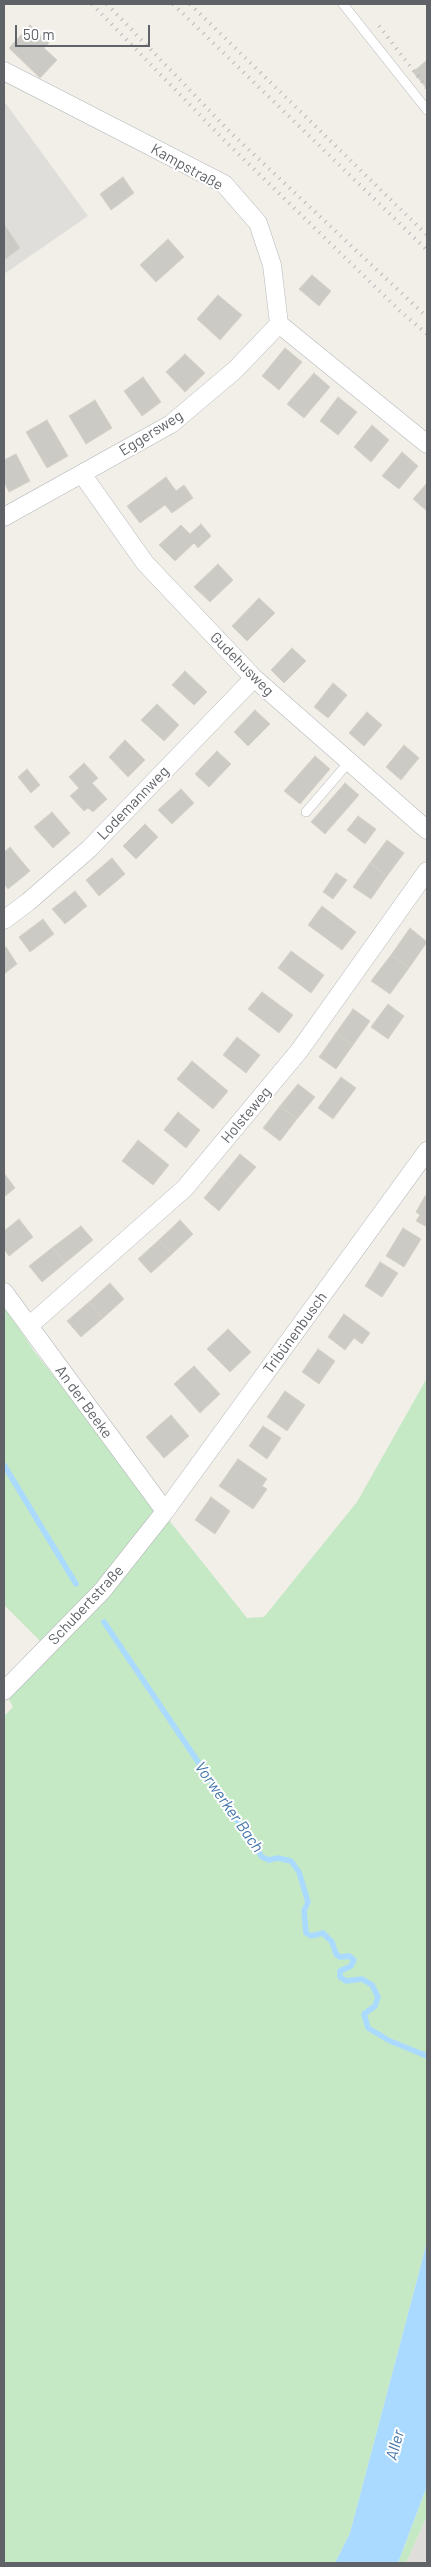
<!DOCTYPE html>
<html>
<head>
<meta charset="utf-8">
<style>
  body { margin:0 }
  #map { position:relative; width:431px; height:2567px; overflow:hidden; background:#f1efe8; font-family:Barlow,sans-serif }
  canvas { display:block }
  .frame { position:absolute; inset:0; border:5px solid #5f6368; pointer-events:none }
  .scale { position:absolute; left:15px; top:25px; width:135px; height:22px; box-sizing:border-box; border:2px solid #5f6368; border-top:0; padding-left:6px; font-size:15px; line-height:18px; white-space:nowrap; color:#5f6368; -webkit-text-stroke:4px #fff; paint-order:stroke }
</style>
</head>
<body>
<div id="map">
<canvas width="431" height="2567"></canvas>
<div class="frame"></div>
<div class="scale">50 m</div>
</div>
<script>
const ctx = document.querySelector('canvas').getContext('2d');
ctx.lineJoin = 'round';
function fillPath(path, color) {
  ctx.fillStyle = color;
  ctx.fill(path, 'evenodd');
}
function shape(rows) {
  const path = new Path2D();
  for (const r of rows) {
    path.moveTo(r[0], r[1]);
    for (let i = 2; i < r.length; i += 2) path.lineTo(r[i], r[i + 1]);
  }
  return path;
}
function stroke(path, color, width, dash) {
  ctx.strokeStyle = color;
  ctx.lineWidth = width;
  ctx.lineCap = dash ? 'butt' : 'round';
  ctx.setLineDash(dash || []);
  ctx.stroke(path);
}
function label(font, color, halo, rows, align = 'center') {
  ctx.font = font + ' Barlow,sans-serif';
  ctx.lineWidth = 4;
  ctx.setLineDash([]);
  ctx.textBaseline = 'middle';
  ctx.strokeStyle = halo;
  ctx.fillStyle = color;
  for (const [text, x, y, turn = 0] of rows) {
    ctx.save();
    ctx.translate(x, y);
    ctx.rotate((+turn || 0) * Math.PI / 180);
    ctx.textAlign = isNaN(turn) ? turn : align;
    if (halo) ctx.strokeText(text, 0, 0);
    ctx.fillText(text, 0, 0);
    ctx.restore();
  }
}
const industrial = shape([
  [4,101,88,216,4,274],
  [427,2516,427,2563,406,2563]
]);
const green = shape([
  [4,1305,34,1351,247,1618,264,1617,357,1502,427,1378,427,2242,350,2533,335,2563,4,2563,4,1716,13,1707,4,1690,46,1647,4,1605],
  [427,2486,427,2516,406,2563,398,2563]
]);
const water = shape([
  [427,2242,427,2486,398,2563,335,2563,350,2533]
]);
const stream = shape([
  [4,1465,76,1584],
  [104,1622,262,1857,269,1860,278,1858,291,1861,299,1872,308,1902,304,1911,306,1933,311,1936,323,1933,332,1942,336,1954,340,1957,349,1956,354,1960,351,1966,340,1971,340,1977,346,1981,362,1979,372,1985,378,1997,375,2006,364,2014,368,2028,390,2041,427,2056]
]);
const building = shape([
  [30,25,49,43,44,48,57,60,40,78,9,48,30,25],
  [427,60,427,89,413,72,427,60],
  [123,177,134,193,111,210,100,194,123,177],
  [4,224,20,248,4,260,4,224],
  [168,239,184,257,156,282,140,265,168,239],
  [312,275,331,291,319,306,299,289,312,275],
  [218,295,242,315,220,340,197,319,218,295],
  [285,348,302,362,279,390,262,376,285,348],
  [185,354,205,373,185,392,166,372,185,354],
  [314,373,330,387,304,418,287,404,314,373],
  [143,377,161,402,142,416,124,391,143,377],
  [338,397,357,412,338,435,320,421,338,397],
  [95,400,112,428,86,444,69,416,95,400],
  [47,420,68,456,47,468,26,432,47,420],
  [372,425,389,440,371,462,354,447,372,425],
  [402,452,418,466,399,489,382,476,402,452],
  [16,454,30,481,9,492,4,482,4,460,16,454],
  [166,477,176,491,184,485,193,498,172,513,165,505,140,523,127,506,166,477],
  [427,483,427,511,413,499,427,483],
  [201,524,211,536,198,548,194,543,175,561,159,545,181,525,190,534,201,524],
  [218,564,233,580,210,602,194,587,218,564],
  [259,598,275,613,247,641,232,626,259,598],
  [292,648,306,661,284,683,271,670,292,648],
  [185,671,207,692,194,705,172,685,185,671],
  [333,683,347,695,328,718,314,707,333,683],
  [157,704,179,725,164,741,141,720,157,704],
  [255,710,270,724,248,746,234,732,255,710],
  [367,712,382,725,364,746,349,733,367,712],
  [125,740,145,760,128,777,109,757,125,740],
  [404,745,419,758,401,780,386,767,404,745],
  [217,751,231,764,209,787,195,774,217,751],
  [315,756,330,769,300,804,284,791,315,756],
  [84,763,98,778,92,783,107,799,93,812,88,808,84,811,70,796,79,788,69,777,84,763],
  [27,769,40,785,31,793,18,777,27,769],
  [345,783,359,795,325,834,311,822,345,783],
  [181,789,194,803,172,824,158,810,181,789],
  [52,812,70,833,53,848,34,827,52,812],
  [358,816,376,829,365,844,347,830,358,816],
  [145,824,158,837,136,859,123,846,145,824],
  [387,840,404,853,387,876,370,863,387,840],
  [10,847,30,871,8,889,4,884,4,852,10,847],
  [112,858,125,874,99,896,86,880,112,858],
  [370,863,387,876,371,899,353,887,370,863],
  [336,873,347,880,333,899,323,892,336,873],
  [75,891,87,906,65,924,52,909,75,891],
  [322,906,356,932,342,950,308,925,322,906],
  [43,919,54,934,30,952,19,937,43,919],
  [410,928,427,942,409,968,391,955,410,928],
  [6,947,17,964,4,974,4,949,6,947],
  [291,951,324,975,311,993,278,968,291,951],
  [391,955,409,968,390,994,371,981,391,955],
  [262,992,293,1015,279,1033,248,1009,262,992],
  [388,1004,404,1016,388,1039,371,1027,388,1004],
  [353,1009,370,1021,353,1045,336,1033,353,1009],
  [336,1033,353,1045,336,1069,319,1057,336,1033],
  [237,1037,260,1055,246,1073,223,1055,237,1037],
  [192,1061,228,1091,213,1109,177,1079,192,1061],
  [341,1077,356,1088,333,1119,318,1108,341,1077],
  [298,1084,315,1097,297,1119,280,1106,298,1084],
  [280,1106,297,1119,280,1141,263,1128,280,1106],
  [178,1112,200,1130,186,1148,164,1130,178,1112],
  [138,1140,169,1165,153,1185,122,1161,138,1140],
  [240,1154,256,1167,237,1189,222,1176,240,1154],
  [4,1173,15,1188,4,1197,4,1173],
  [222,1176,237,1189,219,1211,204,1198,222,1176],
  [425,1196,427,1197,427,1227,416,1221,420,1215,416,1212,425,1196],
  [19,1219,33,1237,9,1256,4,1249,4,1231,19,1219],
  [180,1220,193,1234,172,1254,159,1240,180,1220],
  [81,1226,93,1240,65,1263,53,1247,81,1226],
  [403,1228,421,1239,404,1267,386,1256,403,1228],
  [159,1240,172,1254,151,1273,138,1259,159,1240],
  [53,1247,65,1263,42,1282,29,1266,53,1247],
  [380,1262,398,1273,382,1297,365,1286,380,1262],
  [110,1283,124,1299,103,1318,89,1302,110,1283],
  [89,1302,103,1318,81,1337,67,1321,89,1302],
  [344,1314,370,1333,362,1344,354,1338,345,1350,328,1337,344,1314],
  [228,1329,251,1352,230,1372,207,1349,228,1329],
  [318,1349,335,1361,319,1384,302,1372,318,1349],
  [194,1366,220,1394,200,1413,174,1384,194,1366],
  [285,1391,305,1405,287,1431,267,1417,285,1391],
  [171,1415,189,1436,164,1458,146,1437,171,1415],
  [263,1426,281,1438,267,1459,249,1446,263,1426],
  [238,1459,267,1479,262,1486,267,1489,253,1509,219,1486,238,1459],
  [211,1497,230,1511,215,1534,195,1520,211,1497]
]);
const lane = shape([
  [343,4,427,110],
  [306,812,349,762]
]);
const street = shape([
  [4,71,224,184,258,223,272,265,279,324,427,444],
  [82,474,145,563,254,678,427,830],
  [4,517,171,424,235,370,279,324],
  [4,920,28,902,89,849,254,678],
  [4,1292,165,1511],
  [29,1326,185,1188,299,1051,427,871],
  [4,1691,102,1591,163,1514,427,1151]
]);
const rail = shape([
  [92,4,224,140,400,311,427,334],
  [107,4,230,132,427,317],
  [173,4,427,250],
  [190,4,427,235],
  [379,26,427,88]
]);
const streetNames = [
  ["Kampstraße",187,167,29],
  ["Eggersweg",151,433,-32],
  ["Gudehusweg",242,664,45],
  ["Lodemannweg",133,803,-46],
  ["Holsteweg",246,1115,-50],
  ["Tribünenbusch",295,1333,-54],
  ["An der Beeke",84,1402,54],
  ["Schubertstraße",86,1605,-47]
];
const waterNames = [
  ["Vorwerker Bach",229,1807,55],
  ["Aller",395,2445,-75]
];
fillPath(industrial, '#e0deda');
fillPath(green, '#c5e8c5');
fillPath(water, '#aadaff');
stroke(stream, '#aadaff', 5.5);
fillPath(building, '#cccac5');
stroke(building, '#d6d1c6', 1);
stroke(lane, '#b5b8bc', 10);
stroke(street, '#b5b8bc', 19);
stroke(lane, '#fff', 9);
stroke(street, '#fff', 18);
stroke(rail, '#b6b7b8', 4, [1, 6]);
label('15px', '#5f6368', '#fff', streetNames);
label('italic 16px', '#4174aa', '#fff', waterNames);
</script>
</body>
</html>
